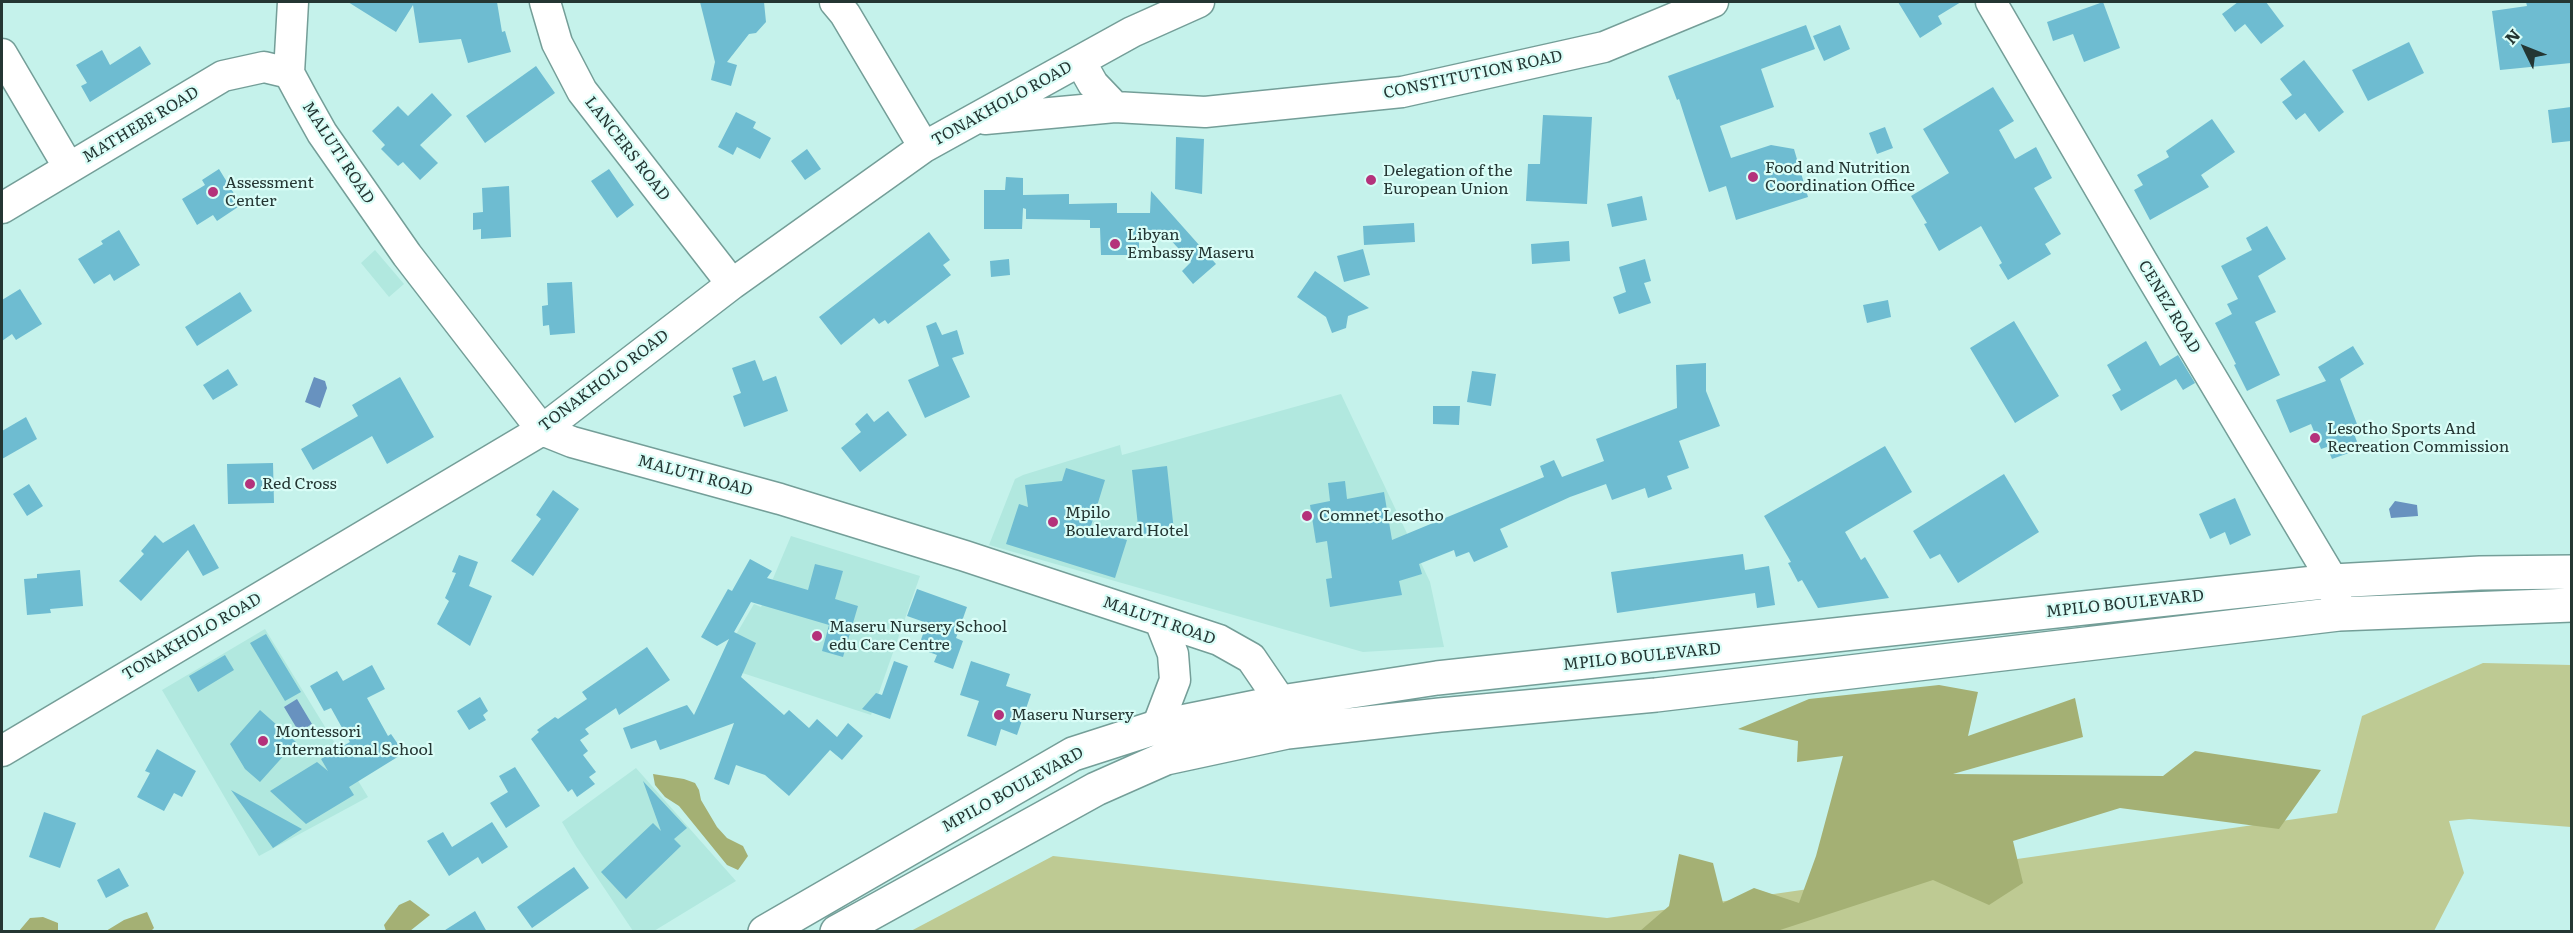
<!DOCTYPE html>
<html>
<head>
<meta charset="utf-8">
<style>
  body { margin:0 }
  #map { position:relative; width:2573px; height:933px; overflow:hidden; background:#c5f2eb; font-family:Literata,serif }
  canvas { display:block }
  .frame { position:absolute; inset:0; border:3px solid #243633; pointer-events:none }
  .north { position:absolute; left:2495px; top:18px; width:60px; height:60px; -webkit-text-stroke:4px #d9fdf7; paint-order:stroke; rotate:313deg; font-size:16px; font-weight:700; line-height:24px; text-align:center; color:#243633 }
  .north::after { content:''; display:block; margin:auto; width:21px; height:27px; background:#243633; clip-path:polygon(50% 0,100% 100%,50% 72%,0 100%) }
</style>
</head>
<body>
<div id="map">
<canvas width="2573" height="933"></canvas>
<div class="frame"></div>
<div class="north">N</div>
</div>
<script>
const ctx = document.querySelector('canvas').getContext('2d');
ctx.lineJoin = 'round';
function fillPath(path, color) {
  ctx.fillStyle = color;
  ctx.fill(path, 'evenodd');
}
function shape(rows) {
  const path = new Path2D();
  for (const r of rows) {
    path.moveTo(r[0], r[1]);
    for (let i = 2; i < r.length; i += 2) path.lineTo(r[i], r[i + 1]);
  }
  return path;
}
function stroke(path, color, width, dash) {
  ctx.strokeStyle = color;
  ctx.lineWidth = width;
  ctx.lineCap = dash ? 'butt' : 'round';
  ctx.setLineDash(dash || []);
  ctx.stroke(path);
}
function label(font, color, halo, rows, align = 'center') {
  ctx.font = font + ' Literata,serif';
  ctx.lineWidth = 4.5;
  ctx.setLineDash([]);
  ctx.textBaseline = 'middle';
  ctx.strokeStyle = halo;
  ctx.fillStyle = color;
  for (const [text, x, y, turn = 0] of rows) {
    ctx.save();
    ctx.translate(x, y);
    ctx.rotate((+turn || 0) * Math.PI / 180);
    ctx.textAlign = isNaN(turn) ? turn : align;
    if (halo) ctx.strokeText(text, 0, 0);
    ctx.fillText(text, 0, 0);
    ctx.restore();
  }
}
const built = shape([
  [375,250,404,284,389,297,361,263],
  [1341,394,1430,582,1444,647,1363,652,989,545,1015,479,1023,475,1120,445,1122,455],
  [791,536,920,576,871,715,718,665,754,604,761,607],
  [265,629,368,797,259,856,162,690],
  [636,768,736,881,654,931,633,931,576,846,562,822]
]);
const green = shape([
  [2483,663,2571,665,2571,827,2469,819,2449,821,2464,873,2434,931,909,932,1053,856,1607,918,2337,813,2362,716]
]);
const forest = shape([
  [1939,685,1978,692,1968,736,2075,698,2083,737,1953,774,2163,776,2195,751,2321,770,2279,829,2120,808,2013,841,2023,883,1989,905,1933,880,1777,931,1640,931,1669,906,1679,854,1713,863,1723,903,1754,888,1799,903,1816,856,1843,756,1797,762,1798,741,1738,729,1809,699],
  [653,774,684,779,695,783,699,790,701,800,717,827,727,838,743,846,748,856,738,870,727,865,679,806,665,797,655,785],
  [410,900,430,915,410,931,386,931,384,925,399,905],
  [147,912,154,928,151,931,106,931,124,920],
  [43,917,58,923,58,931,19,931,30,918]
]);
const water = shape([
  [314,377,325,381,327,388,320,408,305,402],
  [2395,501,2417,505,2418,516,2391,518,2389,509],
  [297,699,312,724,299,732,284,707]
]);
const building = shape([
  [348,2,497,2,502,32,505,31,511,52,468,63,461,39,419,43,413,5,396,32],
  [700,2,764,2,766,22,756,33,749,34,727,62,737,65,731,86,711,80,715,62],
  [1898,2,1961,2,1938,16,1942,24,1920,38],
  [2103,2,2120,48,2084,62,2073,34,2053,41,2047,22],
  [2238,2,2266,2,2284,26,2261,44,2245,24,2235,32,2222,14],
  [2526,2,2571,2,2571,63,2500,70,2492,11,2527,6],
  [1806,25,1815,49,1761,69,1774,107,1720,126,1731,158,1771,145,1794,149,1808,197,1736,220,1726,186,1709,192,1679,99,1677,100,1668,76],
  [1840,25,1850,49,1824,61,1813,36],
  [2409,42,2424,73,2368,101,2352,70],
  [140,46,151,64,90,102,81,86,87,83,76,65,102,50,110,65],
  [2304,60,2344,112,2319,132,2305,113,2296,120,2282,102,2292,95,2280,79],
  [536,66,555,93,485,143,466,116],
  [1993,87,2014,121,1999,130,2015,159,2036,147,2052,178,2034,188,2061,234,2045,244,2051,254,2008,280,1999,265,2002,263,1981,226,1939,251,1924,224,1927,223,1911,196,1949,173,1923,129],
  [432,93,452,115,420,145,438,163,420,180,403,162,398,166,381,149,385,145,372,131,398,106,408,116],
  [2571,107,2571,141,2552,143,2548,110],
  [736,112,756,122,753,128,771,138,760,159,737,147,733,155,718,147],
  [1543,115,1592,117,1587,204,1526,201,1528,164,1540,164],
  [2212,119,2235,152,2201,175,2209,187,2150,220,2134,190,2143,185,2137,175,2169,157,2166,151],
  [1885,127,1893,148,1877,154,1869,133],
  [1176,137,1204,139,1202,194,1175,189],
  [807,149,821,169,805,180,791,161],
  [219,169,241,205,217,221,213,215,197,225,182,199,205,185,202,180],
  [609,169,634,205,617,218,591,181],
  [1006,177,1023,178,1023,195,1069,194,1069,204,1117,203,1117,213,1150,213,1151,191,1216,264,1193,284,1182,271,1191,262,1165,234,1139,234,1139,255,1101,255,1100,228,1090,228,1090,220,1026,219,1026,209,1023,208,1022,229,984,229,984,190,1005,190],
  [509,186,511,237,481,239,481,229,473,230,473,213,483,212,482,188],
  [1642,196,1647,220,1612,227,1607,204],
  [1414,223,1415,242,1364,245,1363,226],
  [2267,226,2286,259,2258,276,2276,312,2255,322,2280,375,2247,391,2234,365,2236,364,2215,323,2232,314,2227,304,2238,299,2221,266,2252,250,2246,238],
  [119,230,140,265,114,281,110,274,94,284,78,259,103,244,101,241],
  [929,232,950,260,943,265,951,275,888,324,885,320,879,324,874,318,841,345,819,317],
  [1569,241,1570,261,1532,264,1531,244],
  [1363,249,1370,275,1344,282,1337,256],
  [1009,259,1010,275,991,277,990,261],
  [1645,259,1651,281,1644,283,1651,303,1619,314,1613,297,1626,292,1619,267],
  [1315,271,1369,308,1348,316,1346,328,1332,333,1326,317,1297,297],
  [572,282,575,333,550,335,549,325,543,326,542,306,548,305,547,283],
  [20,289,42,324,16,340,12,334,2,341,2,300],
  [240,292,252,311,197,346,185,327],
  [1888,300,1891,317,1867,323,1863,305],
  [2014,321,2059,396,2015,423,1970,348],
  [936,322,942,335,957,330,964,354,952,358,970,397,925,418,908,380,939,366,926,326],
  [2146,341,2160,366,2178,355,2195,383,2183,390,2176,379,2121,411,2112,395,2121,390,2107,365],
  [2353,346,2364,364,2340,379,2360,432,2354,434,2360,449,2332,459,2327,447,2321,449,2311,424,2290,433,2276,400,2326,381,2318,367],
  [755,360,763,381,776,376,788,411,744,427,733,396,741,393,732,368],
  [1706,363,1706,391,1720,426,1679,441,1689,468,1667,476,1672,489,1648,498,1645,488,1612,500,1606,484,1570,497,1500,529,1508,547,1474,562,1469,552,1456,557,1454,550,1419,564,1422,574,1399,581,1402,595,1330,607,1326,579,1332,578,1327,541,1316,543,1310,505,1330,501,1328,483,1345,481,1347,499,1384,492,1392,540,1544,477,1540,466,1554,460,1562,477,1604,461,1596,439,1677,408,1676,365],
  [228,369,238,385,213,400,203,385],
  [1472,371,1496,374,1491,406,1467,402],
  [400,377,434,437,387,464,372,436,313,470,301,449,358,416,352,405],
  [1433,406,1460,406,1459,425,1433,424],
  [888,411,907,435,860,472,841,448,861,432,855,424,867,413,874,422],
  [26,417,37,439,2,459,2,431],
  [1885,446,1912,492,1845,532,1861,560,1865,557,1889,598,1818,608,1802,580,1798,582,1788,563,1791,562,1764,516],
  [273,463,274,503,228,504,227,464],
  [1167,466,1174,531,1139,535,1132,470],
  [1066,468,1105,480,1090,529,1127,540,1115,578,1006,544,1019,504,1028,507,1025,485,1062,481],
  [2004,474,2039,532,1958,583,1940,554,1930,559,1913,531],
  [29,484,43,506,27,516,13,494],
  [553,490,579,509,533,576,511,561,541,519,536,515],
  [2235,498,2251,535,2230,545,2225,532,2210,539,2199,514],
  [194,524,219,568,203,576,188,550,141,601,119,581,144,554,141,551,155,535,163,543],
  [1743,554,1745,570,1769,566,1775,605,1757,608,1755,593,1617,613,1611,572],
  [459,555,478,562,469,586,492,596,470,646,437,624,449,601,445,598,456,573,452,572],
  [750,559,772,571,767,578,808,590,815,564,843,571,835,599,858,606,843,657,822,651,829,625,751,602,734,632,756,643,741,677,784,715,789,710,809,728,817,719,837,737,848,723,863,736,842,760,830,750,789,796,765,775,736,765,729,785,714,779,734,723,660,750,656,740,631,749,623,728,687,705,694,715,729,639,717,646,701,637,728,589,732,591],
  [80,570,83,606,50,609,51,613,27,615,24,579,37,578,37,574],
  [917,589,967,607,956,638,963,641,953,669,934,662,937,655,918,648,927,623,907,616],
  [266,634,301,692,285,701,250,643],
  [647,647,670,680,619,715,616,708,585,729,589,734,580,740,588,751,583,755,596,772,589,777,595,784,577,797,572,789,568,792,531,739,539,732,537,730,555,717,558,719,587,699,582,692],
  [225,655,234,670,198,692,189,676],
  [894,661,908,666,890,719,862,709,876,693,882,695],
  [971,661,1010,674,1006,686,1031,694,1017,735,1001,729,996,746,967,736,979,701,960,695],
  [372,665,385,689,367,698,388,736,391,734,404,753,349,787,354,795,306,824,270,791,317,762,328,771,321,759,350,742,331,708,324,711,310,686,337,671,343,681],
  [480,697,488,711,483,715,486,720,469,730,457,711],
  [260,710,296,742,260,782,245,769,230,744],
  [157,749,196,771,182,797,174,793,164,811,137,797,150,773,145,771],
  [515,767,540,806,506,828,490,803,508,792,499,776],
  [643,781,687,828,674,839,681,846,626,899,601,872,653,823,661,831],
  [231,790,302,829,273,848],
  [44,812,76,823,60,868,29,857],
  [492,822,508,847,482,864,478,857,449,876,427,841,443,832,452,847],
  [574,867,589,888,532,928,517,907],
  [119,868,129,886,106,898,97,880],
  [475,911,487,932,442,932]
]);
const minor = shape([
  [293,2,289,73,303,99,322,133,407,255,542,430,572,442,780,499,965,556,1219,640,1251,658,1281,702,1285,723],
  [545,2,557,43,582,91,732,284],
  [835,2,845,14,924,147],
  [1991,2,2142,261,2333,581,2339,614],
  [2,54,69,168],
  [1080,61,1093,84,1115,107],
  [985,119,1115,107,1205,112,1402,92,1604,47,1713,2],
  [2,208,223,76,264,67,289,73],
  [1157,727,1175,680,1173,654,1160,621],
  [2,751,542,430,732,284,924,147,1132,32,1199,2]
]);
const highway = shape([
  [765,932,1073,754,1157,727,1281,702,1437,678,2333,581,2480,573,2572,572],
  [837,932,1096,789,1166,758,1287,732,1440,715,1656,695,2339,614,2572,605]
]);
const markers = [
  [1753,177,6,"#b4327b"],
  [1371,180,6,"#b4327b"],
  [213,192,6,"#b4327b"],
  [1115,244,6,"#b4327b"],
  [2315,438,6,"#b4327b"],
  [250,484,6,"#b4327b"],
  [1307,516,6,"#b4327b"],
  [1053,522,6,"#b4327b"],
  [817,636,6,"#b4327b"],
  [999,715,6,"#b4327b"],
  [263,741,6,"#b4327b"]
];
const streetNames = [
  ["CONSTITUTION ROAD",1473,75,-12],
  ["TONAKHOLO ROAD",1002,104,-29],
  ["MATHEBE ROAD",141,125,-31],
  ["LANCERS ROAD",627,149,52],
  ["MALUTI ROAD",338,153,57],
  ["CENEZ ROAD",2169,307,59],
  ["TONAKHOLO ROAD",604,381,-37],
  ["MALUTI ROAD",695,476,15],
  ["MPILO BOULEVARD",2125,604,-6],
  ["MALUTI ROAD",1159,621,19],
  ["TONAKHOLO ROAD",192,637,-30],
  ["MPILO BOULEVARD",1642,657,-6],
  ["MPILO BOULEVARD",1013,790,-29]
];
const poiNames = [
  ["Food and Nutrition",1765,168],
  ["Coordination Office",1765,186],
  ["Delegation of the",1383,171],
  ["European Union",1383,189],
  ["Assessment",225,183],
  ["Center",225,201],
  ["Libyan",1127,235],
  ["Embassy Maseru",1127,253],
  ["Lesotho Sports And",2327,429],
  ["Recreation Commission",2327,447],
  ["Red Cross",262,484],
  ["Mpilo",1065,513],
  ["Boulevard Hotel",1065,531],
  ["Comnet Lesotho",1319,516],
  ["Maseru Nursery School",829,627],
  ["edu Care Centre",829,645],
  ["Maseru Nursery",1011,715],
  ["Montessori",275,732],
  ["International School",275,750]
];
fillPath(built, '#b1e8df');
fillPath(green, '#beca93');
fillPath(forest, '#a4b074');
fillPath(water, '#6892bf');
fillPath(building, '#6ebcd1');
stroke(minor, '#749e98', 33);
stroke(highway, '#749e98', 36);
stroke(minor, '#fff', 30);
stroke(highway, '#fff', 33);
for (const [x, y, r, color] of markers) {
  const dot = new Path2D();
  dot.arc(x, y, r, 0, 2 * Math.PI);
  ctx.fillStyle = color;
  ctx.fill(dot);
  stroke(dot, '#d9fdf7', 2);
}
label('16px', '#243633', '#d9fdf7', streetNames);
label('16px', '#243633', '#d9fdf7', poiNames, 'left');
</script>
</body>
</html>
